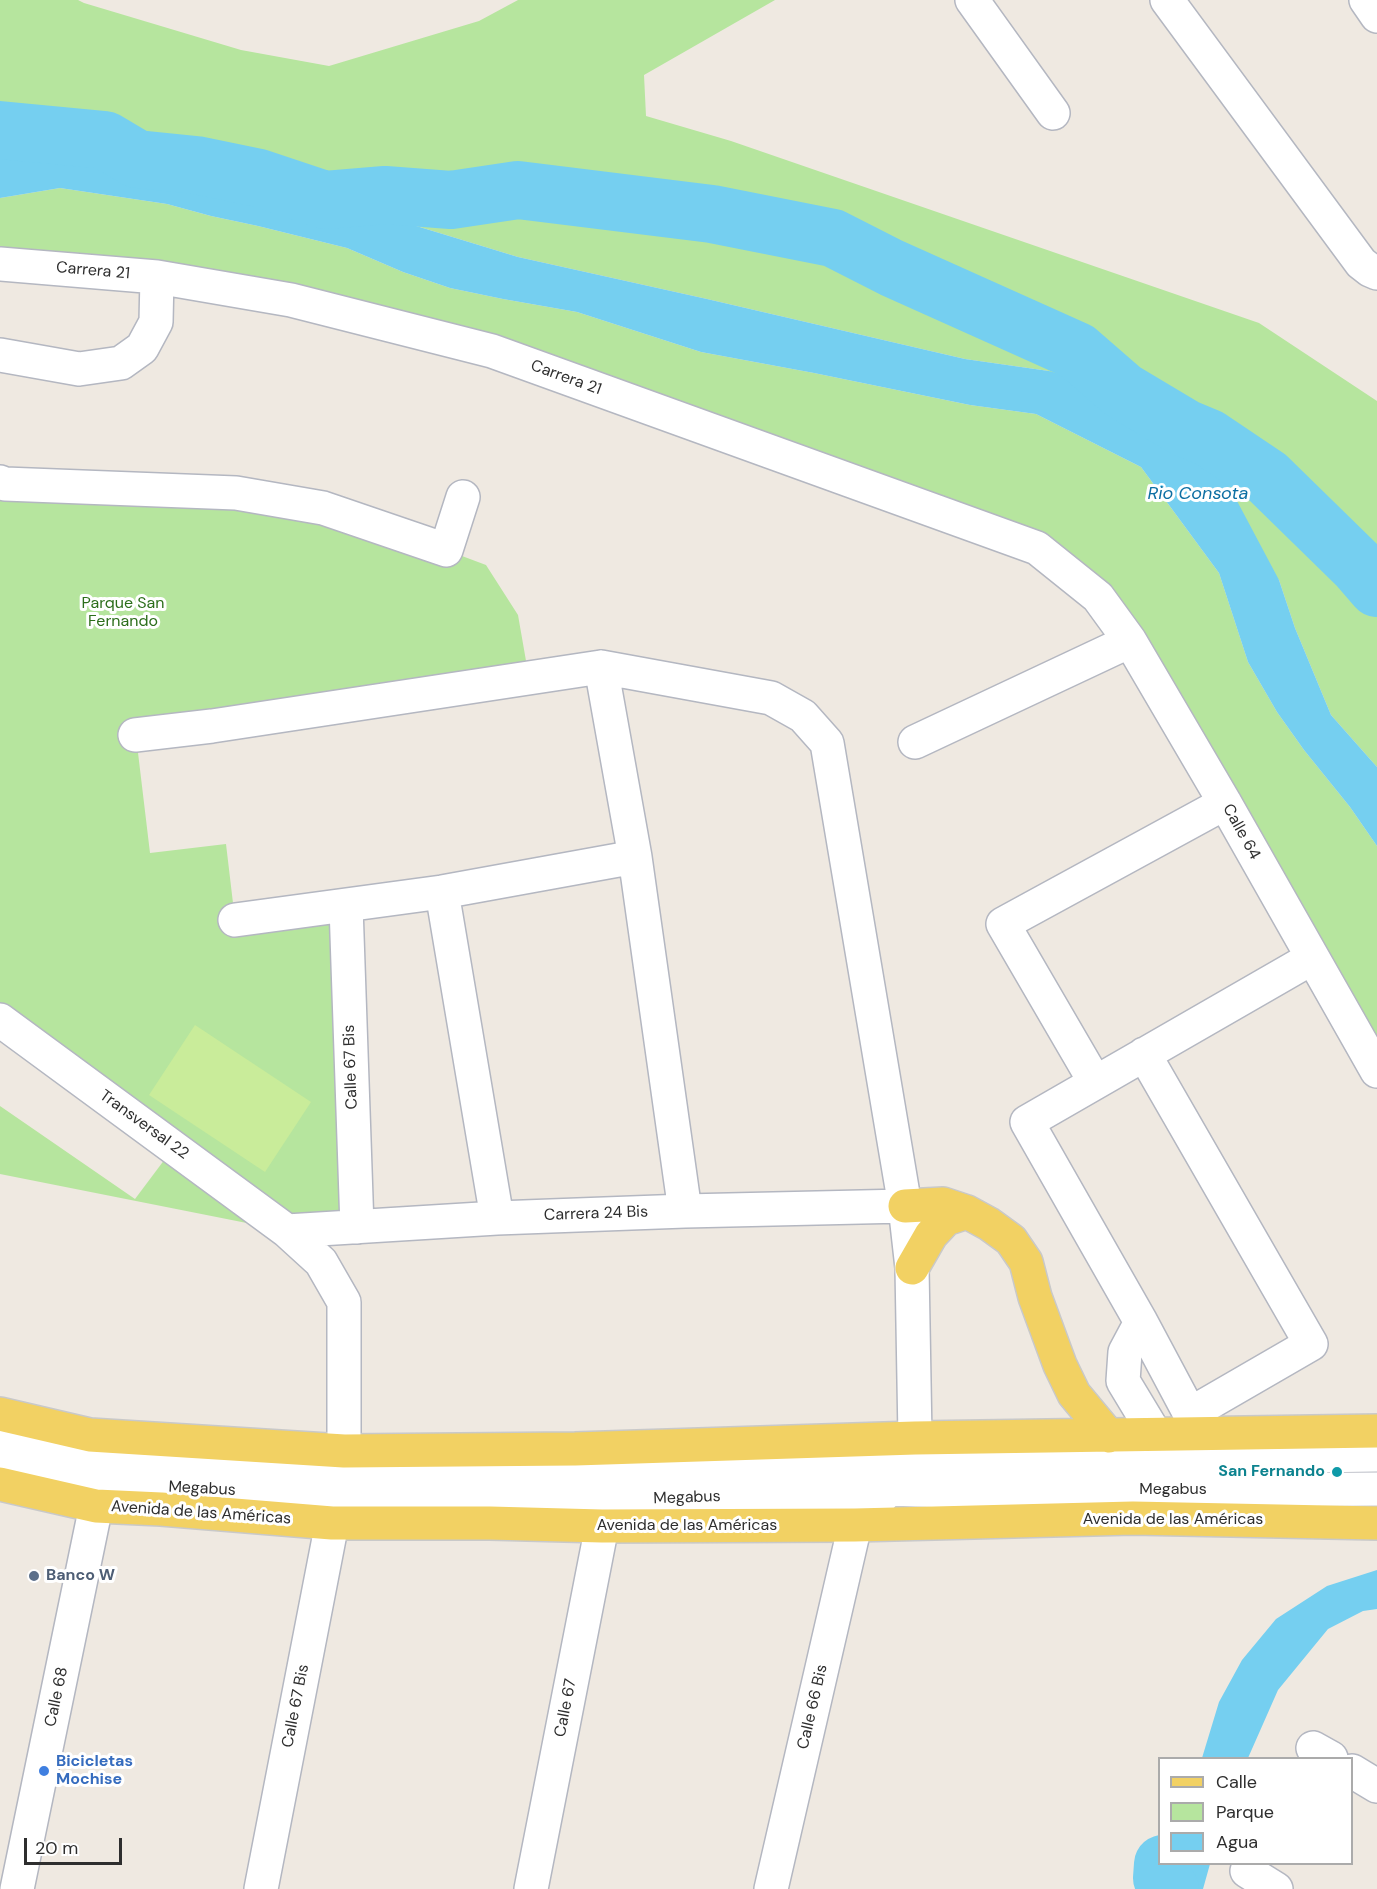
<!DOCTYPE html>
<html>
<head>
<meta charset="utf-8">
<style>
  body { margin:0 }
  #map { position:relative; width:1377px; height:1889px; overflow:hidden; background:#efe9e1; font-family:"DM Sans",sans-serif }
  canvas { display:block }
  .legend { position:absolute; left:1158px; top:1757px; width:195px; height:108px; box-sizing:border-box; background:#fff; border:2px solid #ababab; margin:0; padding:8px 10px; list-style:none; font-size:18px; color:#2e2e2e }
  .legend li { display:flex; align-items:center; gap:12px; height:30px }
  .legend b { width:30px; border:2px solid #ababab }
  .scale { position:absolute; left:24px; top:1838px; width:98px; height:27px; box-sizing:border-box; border:3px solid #2e2e2e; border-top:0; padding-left:8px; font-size:18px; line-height:21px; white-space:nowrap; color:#2e2e2e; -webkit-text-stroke:4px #fff; paint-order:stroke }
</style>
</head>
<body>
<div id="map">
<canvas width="1377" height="1889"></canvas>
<ul class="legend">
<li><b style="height:8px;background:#f2d163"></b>Calle</li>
<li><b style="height:16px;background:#b6e59e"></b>Parque</li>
<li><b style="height:16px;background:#75cff0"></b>Agua</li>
</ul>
<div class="scale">20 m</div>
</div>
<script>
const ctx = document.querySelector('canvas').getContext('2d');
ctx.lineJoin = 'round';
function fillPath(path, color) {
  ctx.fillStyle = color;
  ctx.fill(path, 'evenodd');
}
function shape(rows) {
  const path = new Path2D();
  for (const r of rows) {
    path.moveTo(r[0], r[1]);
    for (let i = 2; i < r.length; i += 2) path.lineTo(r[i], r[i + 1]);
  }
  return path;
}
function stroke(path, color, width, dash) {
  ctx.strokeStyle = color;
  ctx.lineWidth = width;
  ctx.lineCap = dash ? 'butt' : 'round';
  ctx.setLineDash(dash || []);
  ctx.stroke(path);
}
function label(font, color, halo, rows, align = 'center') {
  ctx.font = font + ' "DM Sans",sans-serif';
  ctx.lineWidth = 6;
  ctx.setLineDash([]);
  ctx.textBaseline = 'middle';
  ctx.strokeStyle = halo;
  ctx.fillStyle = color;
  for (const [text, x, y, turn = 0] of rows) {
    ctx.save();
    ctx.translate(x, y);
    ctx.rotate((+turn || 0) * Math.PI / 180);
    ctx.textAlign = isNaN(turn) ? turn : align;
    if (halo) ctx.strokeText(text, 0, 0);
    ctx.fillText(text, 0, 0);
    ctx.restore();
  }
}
const green = shape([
  [0,0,78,0,84,3,241,50,329,66,479,21,518,0,775,0,644,75,646,116,731,141,1259,323,1377,401,1377,767,1331,715,1295,628,1279,580,1049,371,965,359,707,299,518,257,259,178,196,165,30,140,0,145],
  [60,188,167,204,211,216,258,226,347,248,403,272,450,288,503,299,577,312,701,352,814,373,970,405,1036,414,1141,467,1219,573,1248,662,1277,712,1304,750,1350,807,1377,846,1377,1071,1130,641,1037,548,492,351,0,264,0,198],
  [0,482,236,493,446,550,486,565,518,615,529,678,136,736,150,853,226,844,235,920,346,906,357,1227,287,1231,0,1174,0,1106,135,1199,174,1147,0,1020]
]);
const pitch = shape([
  [195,1025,311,1102,265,1172,149,1095]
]);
const water = shape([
  [30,140,105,140,196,165,259,178,518,257,707,299,965,359,1049,371,1123,391,1185,428,1228,484,1279,580,1295,628,1331,715,1377,767,1377,846,1350,807,1304,750,1277,712,1248,662,1219,573,1141,467,1036,414,970,405,814,373,701,352,577,312,503,299,450,288,403,272,347,248,258,226,211,216,167,204,60,188,0,198,0,145],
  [1377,1570,1377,1609,1363,1611,1328,1629,1278,1690,1248,1758,1202,1758,1219,1702,1242,1660,1276,1619,1327,1586],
  [1166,1864,1210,1864,1203,1889,1161,1889]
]);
const river = shape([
  [0,130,105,140,137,159,196,165,259,178,325,200,385,195,451,200,518,190,712,214,833,238,892,268,1077,351,1123,391,1185,428,1209,438,1267,477,1358,566,1377,588],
  [1163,1864,1162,1878,1170,1889]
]);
const minor = shape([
  [972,0,1053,113],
  [1167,0,1361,263,1370,270,1377,273],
  [1366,0,1377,16],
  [0,264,157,277,291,300,492,351,1037,548,1098,597,1130,641,1225,803,1377,1071],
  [0,355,79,369,121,363,142,348,156,322,157,277],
  [0,482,5,484,236,493,323,508,446,550,463,497],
  [601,667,635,857,685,1211],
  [135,735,212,726,601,667,771,698,803,716,827,743,905,1206,912,1268,915,1438,906,1464,889,1489,855,1525,771,1889],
  [915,742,1130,641],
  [442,892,497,1218],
  [346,906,357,1227],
  [235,920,442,892,635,857],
  [0,1020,287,1231,321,1262,344,1302,344,1451],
  [1095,1082,1003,924,1225,803],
  [287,1231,497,1218,685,1211,905,1206],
  [1141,1322,1190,1414,1311,1344,1144,1054],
  [1155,1434,1123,1381,1125,1352,1141,1322,1027,1122,1312,958],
  [0,1437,84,1457,339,1473,576,1473,859,1467,977,1461,1377,1455],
  [0,1462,82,1482,336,1498,579,1501,867,1492,889,1489,977,1492,1377,1489],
  [1313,1748,1331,1758],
  [1352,1771,1377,1786],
  [1247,1871,1276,1889],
  [17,1889,96,1506],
  [261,1889,332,1523],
  [531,1889,602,1526]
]);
const major = shape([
  [905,1206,943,1204,967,1212,989,1224,1011,1240,1026,1262,1035,1297,1060,1365,1074,1394,1109,1436],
  [912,1268,931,1235,946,1219,967,1212],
  [0,1414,90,1435,344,1451,575,1449,915,1438,1377,1431],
  [0,1484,96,1506,161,1509,332,1523,490,1523,602,1526,855,1525,1133,1518,1377,1523]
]);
const markers = [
  [1337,1472,6,"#0f9aa8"],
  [34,1576,6,"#5c6f8a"],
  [44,1771,6,"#3f7fe0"]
];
const streetNames = [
  ["Carrera 21",93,271,5],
  ["Carrera 21",566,378,20],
  ["Calle 64",1241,832,61],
  ["Calle 67 Bis",351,1067,-92],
  ["Transversal 22",144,1125,36],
  ["Carrera 24 Bis",596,1214,-2],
  ["Megabus",202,1489,3],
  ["Megabus",1173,1490],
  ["Megabus",687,1498,-2],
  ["Avenida de las Américas",201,1513,4],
  ["Avenida de las Américas",1173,1520],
  ["Avenida de las Américas",687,1526],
  ["Calle 68",57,1697,-78],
  ["Calle 67 Bis",296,1706,-79],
  ["Calle 66 Bis",813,1707,-77],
  ["Calle 67",566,1708,-79]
];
const parkNames = [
  ["Parque San",123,604],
  ["Fernando",123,622]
];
const cultureNames = [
  ["San Fernando",1325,1472]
];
const serviceNames = [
  ["Banco W",46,1576]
];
const shopNames = [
  ["Bicicletas",56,1762],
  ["Mochise",56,1780]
];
const waterNames = [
  ["Rio Consota",1198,494]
];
fillPath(green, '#b6e59e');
fillPath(pitch, '#c9ec9a');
fillPath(water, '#75cff0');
stroke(river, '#75cff0', 58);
stroke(minor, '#b4b7c1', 36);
stroke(major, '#c9c9c9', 36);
stroke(minor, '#fff', 33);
stroke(major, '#f2d163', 33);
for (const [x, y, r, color] of markers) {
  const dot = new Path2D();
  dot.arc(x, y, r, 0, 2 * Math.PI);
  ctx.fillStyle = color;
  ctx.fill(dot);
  stroke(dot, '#fff', 2);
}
label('16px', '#2e2e2e', '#fff', streetNames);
label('16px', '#2c6e1b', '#fff', parkNames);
label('bold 16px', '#0d838f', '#fff', cultureNames, 'right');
label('bold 16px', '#4e5e75', '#fff', serviceNames, 'left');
label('bold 16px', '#366cbe', '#fff', shopNames, 'left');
label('italic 18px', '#0d6fa3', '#fff', waterNames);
</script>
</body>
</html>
